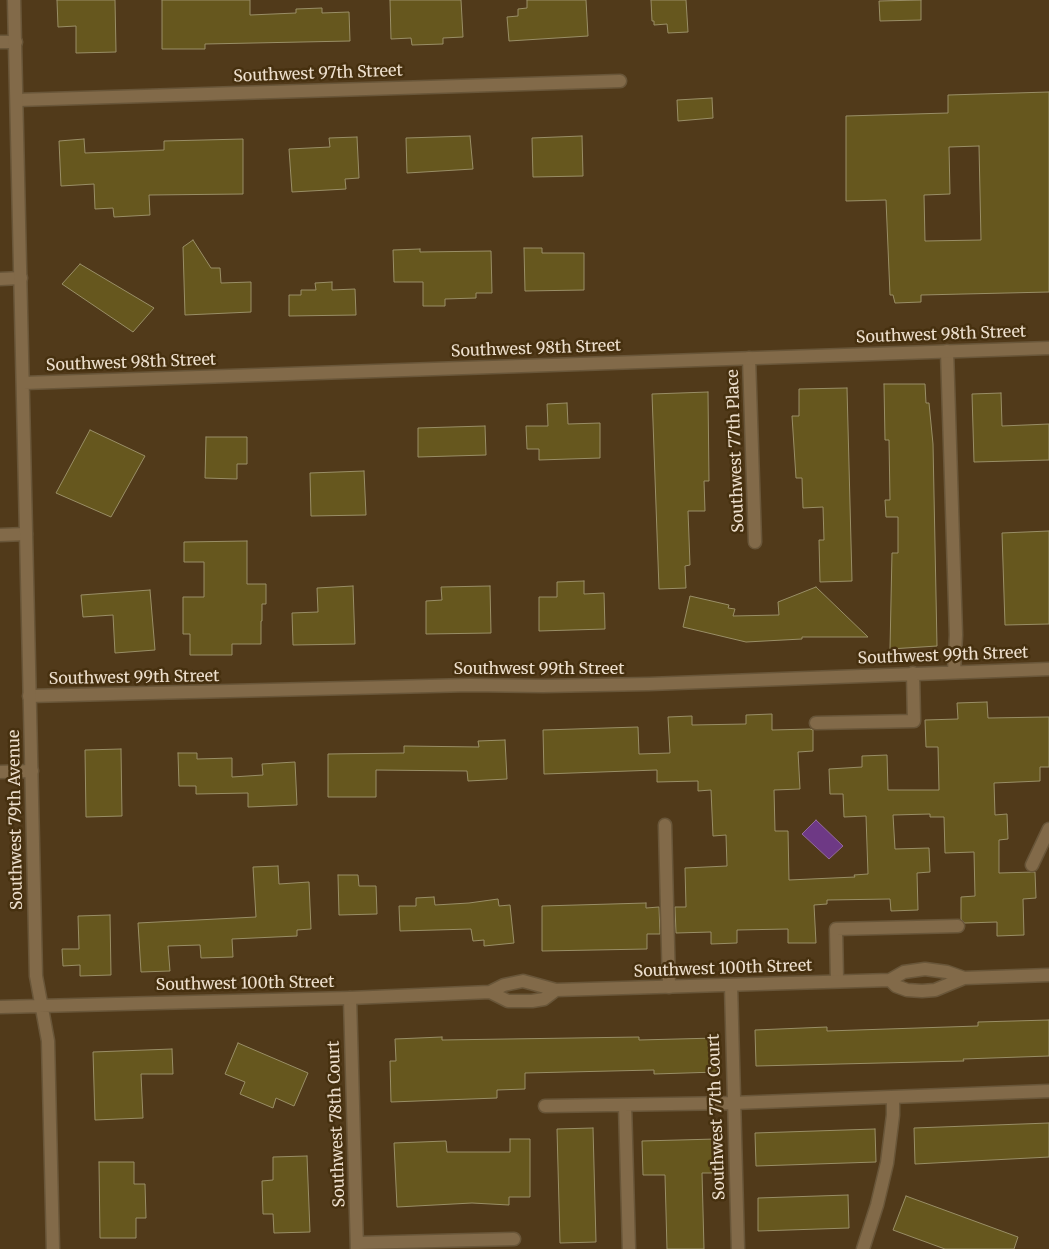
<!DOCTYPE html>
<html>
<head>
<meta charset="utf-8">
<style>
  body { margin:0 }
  canvas { display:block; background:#513a1a }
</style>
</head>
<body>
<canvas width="1049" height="1249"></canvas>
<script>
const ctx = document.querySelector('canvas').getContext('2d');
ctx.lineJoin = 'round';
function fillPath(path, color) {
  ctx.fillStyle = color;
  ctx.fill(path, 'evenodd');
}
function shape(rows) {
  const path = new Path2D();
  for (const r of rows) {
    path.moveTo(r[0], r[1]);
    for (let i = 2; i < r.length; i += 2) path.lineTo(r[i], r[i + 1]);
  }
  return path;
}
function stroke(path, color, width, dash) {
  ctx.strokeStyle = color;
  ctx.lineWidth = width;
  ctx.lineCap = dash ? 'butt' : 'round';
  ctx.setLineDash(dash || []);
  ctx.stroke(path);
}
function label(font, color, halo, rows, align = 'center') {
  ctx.font = font + ' Merriweather,serif';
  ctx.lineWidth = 5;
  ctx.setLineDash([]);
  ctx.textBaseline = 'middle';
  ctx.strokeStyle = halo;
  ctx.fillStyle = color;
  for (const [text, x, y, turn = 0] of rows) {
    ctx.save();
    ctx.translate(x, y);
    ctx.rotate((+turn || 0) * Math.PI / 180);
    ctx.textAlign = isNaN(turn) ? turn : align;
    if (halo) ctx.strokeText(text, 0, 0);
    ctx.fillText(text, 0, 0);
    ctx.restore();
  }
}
const water = shape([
  [816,820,843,846,829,859,802,834,816,820]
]);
const building = shape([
  [57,0,115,0,116,52,76,53,76,26,58,27,57,0],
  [162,0,250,0,250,15,296,13,296,9,322,8,322,13,349,12,350,41,205,44,205,49,162,49,162,0],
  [390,0,461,0,463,37,443,38,443,44,412,45,411,38,391,39,390,0],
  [527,0,586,0,588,36,509,41,507,17,518,16,518,9,527,8,527,0],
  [651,0,686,0,688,32,668,33,667,24,654,25,654,21,652,21,651,0],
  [921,0,921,20,880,21,879,1,921,0],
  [1049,92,1049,292,921,295,921,302,895,303,893,295,890,295,886,200,846,201,846,116,948,113,948,95,1049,92],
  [979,146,981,240,925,241,924,195,950,194,949,147,979,146],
  [712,98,713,118,678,121,677,100,712,98],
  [470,136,473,169,407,173,406,138,470,136],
  [582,136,583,176,533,177,532,138,582,136],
  [357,137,359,178,345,179,346,189,292,192,289,149,330,147,329,138,357,137],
  [84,139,85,153,164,150,164,141,243,139,243,194,149,195,150,215,114,217,113,208,95,209,94,184,61,186,59,141,84,139],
  [193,240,211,268,220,268,221,283,251,282,251,312,185,315,183,247,193,240],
  [524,248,542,248,542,253,584,253,584,290,525,291,524,248],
  [420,249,420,252,491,251,492,293,476,293,476,298,445,299,445,306,423,306,423,282,394,282,393,250,420,249],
  [80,264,154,308,133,332,62,284,80,264],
  [332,282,332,290,355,289,356,315,289,316,289,295,301,295,301,290,316,290,315,283,332,282],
  [884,384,925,384,926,403,929,403,933,444,937,646,890,649,892,553,898,553,898,517,886,517,885,500,890,500,889,440,885,440,884,384],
  [847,388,852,581,820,582,819,540,824,540,823,507,803,508,802,478,796,478,792,416,799,416,799,389,847,388],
  [708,392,709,481,704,481,705,511,688,511,690,565,685,566,686,588,659,589,652,394,708,392],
  [1001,393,1002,426,1049,424,1049,460,974,462,972,394,1001,393],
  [567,403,568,424,600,423,600,458,539,460,539,449,527,449,526,426,548,426,547,404,567,403],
  [485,426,486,455,418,457,418,428,485,426],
  [90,430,145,456,111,517,56,493,90,430],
  [206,437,247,437,247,464,237,464,237,479,205,478,206,437],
  [364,471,366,515,311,516,310,473,364,471],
  [1049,531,1049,624,1005,625,1002,533,1049,531],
  [247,541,247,584,266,584,266,604,262,604,262,621,261,621,261,644,232,644,232,655,190,655,190,634,183,634,183,597,204,597,204,562,184,562,184,542,247,541],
  [584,581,584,594,604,593,605,629,539,631,539,597,557,597,557,582,584,581],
  [353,586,355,644,293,645,292,613,318,612,317,588,353,586],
  [490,586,491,633,426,634,426,601,442,600,441,587,490,586],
  [816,587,868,637,802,637,802,639,746,642,683,627,690,596,729,605,728,608,735,609,733,616,779,615,778,602,816,587],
  [150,590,155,650,115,653,113,615,83,617,81,595,150,590],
  [987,702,988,718,1049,717,1049,767,1040,767,1040,781,994,783,995,815,1007,814,1008,839,999,840,999,873,1035,872,1036,898,1023,899,1024,935,997,936,997,922,965,923,961,919,961,897,975,896,974,852,945,853,944,817,930,817,930,814,893,815,895,849,929,848,930,872,917,873,918,910,891,911,890,899,827,900,827,904,814,905,816,943,788,943,788,929,737,930,737,943,711,944,711,932,676,933,675,907,686,907,685,868,727,866,726,835,713,836,711,790,698,791,698,781,657,782,657,770,544,774,543,730,638,727,639,754,670,753,668,717,692,716,692,725,746,724,746,715,772,714,772,730,810,729,813,730,813,751,798,752,800,789,774,790,775,831,788,831,789,880,855,877,854,875,868,874,866,816,844,817,843,794,830,794,829,769,862,767,862,756,887,755,888,790,939,790,938,747,926,747,925,720,958,719,957,703,987,702],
  [505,740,507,779,468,781,467,771,376,770,376,797,328,797,328,754,404,753,404,746,479,747,478,741,505,740],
  [121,749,122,816,86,817,85,750,121,749],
  [178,753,197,753,197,759,232,758,232,777,263,775,262,764,295,762,297,805,248,807,248,793,196,794,196,786,179,786,178,753],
  [278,866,279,884,309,882,311,929,297,930,297,936,232,939,233,957,201,958,200,945,168,946,170,971,141,972,138,923,256,917,253,867,278,866],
  [338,875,358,875,359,886,376,886,377,914,339,915,338,875],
  [434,897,435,905,469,903,498,899,499,906,510,905,514,943,484,946,484,940,473,941,471,929,400,931,399,906,416,906,416,898,434,897],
  [646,903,646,908,659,907,660,934,647,934,647,949,542,951,542,906,646,903],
  [110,915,111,975,80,976,80,965,63,966,62,949,79,949,78,916,110,915],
  [1049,1020,1049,1056,963,1059,964,1061,756,1066,755,1030,827,1027,827,1031,978,1026,978,1022,1049,1020],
  [442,1037,442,1040,639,1037,639,1040,716,1038,717,1072,654,1074,654,1070,525,1073,525,1089,497,1090,497,1098,391,1102,390,1061,396,1061,395,1039,442,1037],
  [238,1043,308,1073,294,1106,276,1098,273,1108,240,1094,245,1082,225,1074,238,1043],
  [172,1049,173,1074,141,1074,143,1118,95,1120,93,1052,172,1049],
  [1049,1123,1049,1157,915,1164,914,1128,1049,1123],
  [593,1128,596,1242,560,1243,557,1129,593,1128],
  [875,1129,876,1162,756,1166,755,1133,875,1129],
  [510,1139,530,1139,530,1197,509,1197,509,1205,472,1203,397,1207,394,1143,446,1141,447,1152,510,1152,510,1139],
  [716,1139,717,1173,702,1173,704,1249,667,1249,665,1175,643,1175,642,1141,716,1139],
  [307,1156,310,1232,274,1233,273,1214,263,1214,262,1181,273,1180,273,1157,307,1156],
  [99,1162,134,1162,134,1184,145,1184,146,1218,136,1218,136,1238,100,1238,99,1162],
  [848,1195,849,1228,758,1231,758,1198,848,1195],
  [906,1196,1018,1237,1014,1249,945,1249,893,1230,906,1196]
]);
const minor = shape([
  [0,42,16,42],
  [17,100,620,81],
  [0,279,21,278],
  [947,351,956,635,954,671],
  [749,358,755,542],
  [0,535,26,534],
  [29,696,470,685,543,686,649,684,1049,669],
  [816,723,914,721,913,673],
  [0,772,32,771],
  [665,825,669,987],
  [1032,865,1049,829],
  [837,981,836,929,958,926],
  [731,985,738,1249],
  [350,998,357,1249],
  [625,1105,629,1249],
  [545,1106,733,1103,1049,1091],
  [357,1243,514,1239],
  [863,1249,877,1205,887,1163,893,1115,893,1097]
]);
const tertiary = shape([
  [14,0,36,976,48,1041,53,1249],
  [24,383,1049,348],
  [890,980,896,986,907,990,922,991,935,990,964,978],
  [490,992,508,1001,532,1001,544,999,556,990],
  [0,1007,350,998,490,992,504,985,523,981,556,990,890,980,904,972,925,969,947,972,964,978,1049,975]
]);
const streetNames = [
  ["Southwest 97th Street",318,74,-2],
  ["Southwest 98th Street",941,335,-2],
  ["Southwest 98th Street",536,349,-2],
  ["Southwest 98th Street",131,363,-2],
  ["Southwest 77th Place",736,451,-92],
  ["Southwest 99th Street",943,656,-2],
  ["Southwest 99th Street",539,669],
  ["Southwest 99th Street",134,678,-1],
  ["Southwest 79th Avenue",16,820,-91],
  ["Southwest 100th Street",723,969,-2],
  ["Southwest 100th Street",245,984,-1],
  ["Southwest 77th Court",717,1117,-92],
  ["Southwest 78th Court",337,1124,-92]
];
fillPath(water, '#6e3985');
stroke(water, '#946b9b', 1);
fillPath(building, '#66571e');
stroke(building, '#998e66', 1);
stroke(minor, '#695639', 15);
stroke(tertiary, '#695639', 15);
stroke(minor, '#826a49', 12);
stroke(tertiary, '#826a49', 12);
label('16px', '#eddfcd', '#46300f', streetNames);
</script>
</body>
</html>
